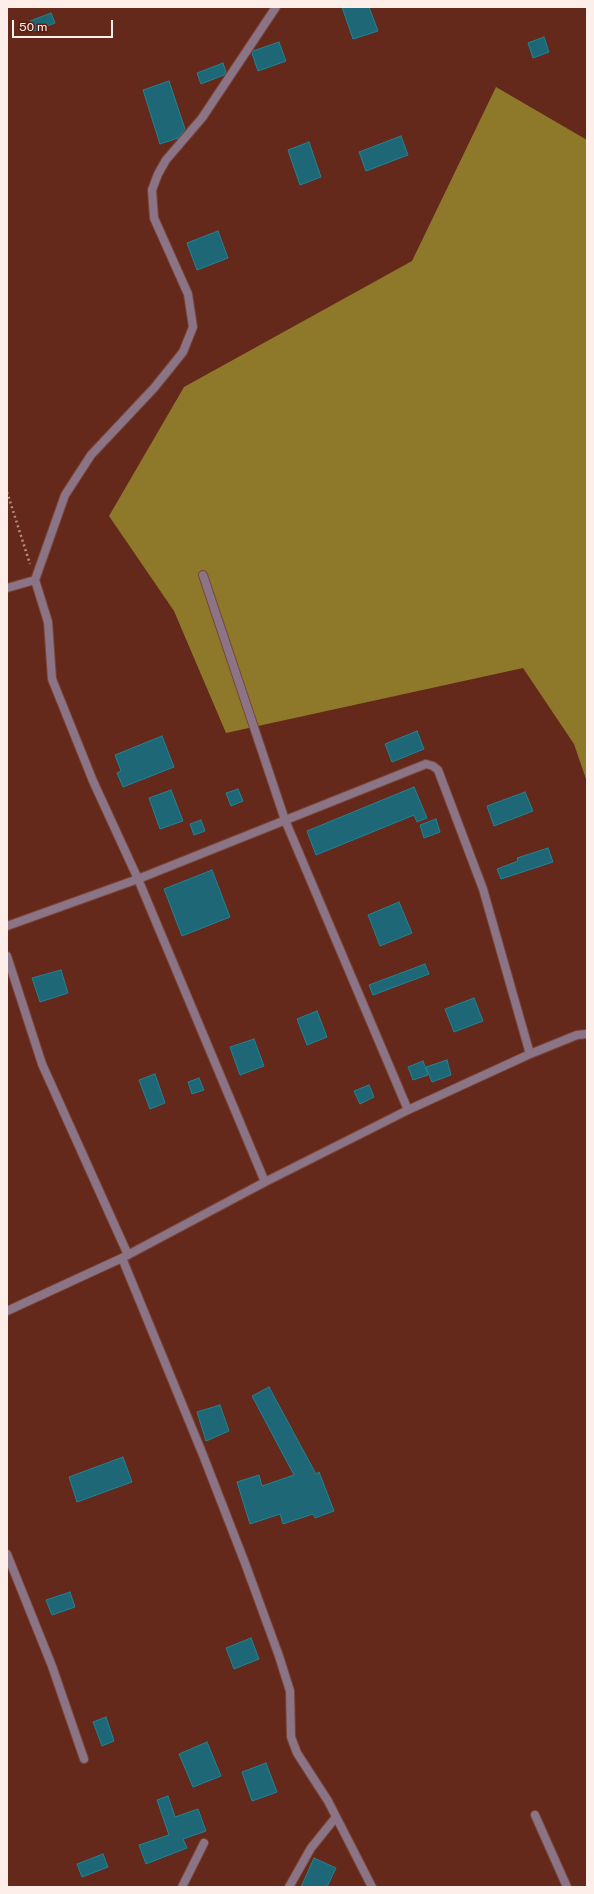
<!DOCTYPE html>
<html>
<head>
<meta charset="utf-8">
<style>
  body { margin:0 }
  #map { position:relative; width:594px; height:1894px; overflow:hidden; background:#65291b; font-family:"Public Sans",sans-serif }
  canvas { display:block }
  .frame { position:absolute; inset:0; border:8px solid #feeeea; pointer-events:none }
  .scale { position:absolute; left:12px; top:20px; width:101px; height:18px; box-sizing:border-box; border:2px solid #feeeea; border-top:0; padding-left:5px; font-size:12px; line-height:14px; white-space:nowrap; color:#feeeea; -webkit-text-stroke:3px #591e10; paint-order:stroke }
</style>
</head>
<body>
<div id="map">
<canvas width="594" height="1894"></canvas>
<div class="frame"></div>
<div class="scale">50 m</div>
</div>
<script>
const ctx = document.querySelector('canvas').getContext('2d');
ctx.lineJoin = 'round';
function fillPath(path, color) {
  ctx.fillStyle = color;
  ctx.fill(path, 'evenodd');
}
function shape(rows) {
  const path = new Path2D();
  for (const r of rows) {
    path.moveTo(r[0], r[1]);
    for (let i = 2; i < r.length; i += 2) path.lineTo(r[i], r[i + 1]);
  }
  return path;
}
function stroke(path, color, width, dash) {
  ctx.strokeStyle = color;
  ctx.lineWidth = width;
  ctx.lineCap = dash ? 'butt' : 'round';
  ctx.setLineDash(dash || []);
  ctx.stroke(path);
}
const forest = shape([
  [496,87,587,140,587,782,574,744,523,668,226,733,174,611,109,516,184,387,412,261]
]);
const building = shape([
  [342,7,369,7,378,31,353,39,342,7],
  [51,13,55,23,34,31,30,21,51,13],
  [544,37,549,52,533,58,528,43,544,37],
  [279,42,286,61,258,71,252,53,253,51,279,42],
  [223,63,226,72,224,75,201,84,197,73,223,63],
  [169,81,185,129,178,138,160,144,143,90,169,81],
  [401,136,408,155,366,171,359,152,401,136],
  [309,142,321,177,300,185,288,150,309,142],
  [218,231,228,258,197,270,187,243,218,231],
  [417,731,424,749,392,762,385,744,417,731],
  [162,736,174,767,123,787,117,773,121,771,115,755,162,736],
  [414,787,427,818,417,822,414,815,316,855,307,831,414,787],
  [238,789,243,801,231,806,226,793,238,789],
  [171,790,183,821,160,829,149,798,171,790],
  [525,792,533,811,494,826,487,806,525,792],
  [436,819,440,832,424,838,420,825,436,819],
  [201,820,205,831,194,835,190,824,201,820],
  [548,848,553,862,501,879,497,869,518,861,517,858,548,848],
  [212,870,230,917,182,936,164,889,212,870],
  [399,902,412,933,380,946,368,915,399,902],
  [425,964,429,974,373,995,369,985,425,964],
  [61,970,68,993,40,1002,32,978,61,970],
  [474,998,483,1021,454,1032,445,1009,474,998],
  [317,1011,327,1037,307,1045,297,1019,317,1011],
  [254,1039,264,1066,240,1075,230,1047,254,1039],
  [447,1060,451,1075,432,1082,426,1067,447,1060],
  [423,1061,428,1075,413,1080,408,1067,423,1061],
  [155,1074,165,1103,150,1109,139,1080,155,1074],
  [199,1078,204,1090,192,1094,188,1082,199,1078],
  [369,1085,374,1097,360,1104,354,1091,369,1085],
  [269,1387,316,1474,319,1472,334,1511,315,1518,313,1514,283,1524,280,1514,250,1524,237,1482,259,1475,262,1486,294,1475,252,1396,269,1387],
  [220,1405,229,1431,206,1441,197,1412,220,1405],
  [123,1457,132,1482,77,1502,69,1477,123,1457],
  [70,1592,75,1607,52,1615,46,1600,70,1592],
  [251,1638,259,1659,234,1669,226,1648,251,1638],
  [106,1717,114,1741,102,1746,93,1722,106,1717],
  [207,1742,221,1776,193,1787,179,1754,207,1742],
  [266,1763,277,1792,252,1801,242,1772,266,1763],
  [168,1796,175,1817,198,1809,206,1831,183,1839,187,1848,146,1864,139,1845,169,1835,157,1800,168,1796],
  [103,1854,108,1867,82,1877,77,1864,103,1854],
  [314,1858,336,1868,327,1887,301,1887,314,1858]
]);
const path = shape([
  [7,492,30,564]
]);
const minor = shape([
  [203,575,285,820,408,1110],
  [7,588,35,580],
  [7,926,138,879,426,764,433,766,438,770,483,889,530,1054],
  [7,956,42,1064,128,1255],
  [265,1182,138,879,93,781,52,679,48,622,35,580,65,495,91,455,154,388,183,352,193,327,188,294,154,218,152,190,158,174,166,160,202,118,276,7],
  [122,1258,203,1455,245,1563,279,1656,290,1691,291,1737,297,1753,328,1801,372,1887],
  [7,1311,122,1258,265,1182,408,1110,530,1054,577,1035,587,1034],
  [7,1554,52,1666,84,1759],
  [535,1815,567,1887],
  [182,1887,204,1843],
  [289,1887,311,1848,336,1817]
]);
fillPath(forest, '#8e792a');
fillPath(building, '#1e6776');
stroke(building, '#208497', 1);
stroke(minor, '#7a4538', 10);
stroke(path, '#b38e85', 2.5, [2, 3]);
stroke(minor, '#8c7487', 8);
</script>
</body>
</html>
